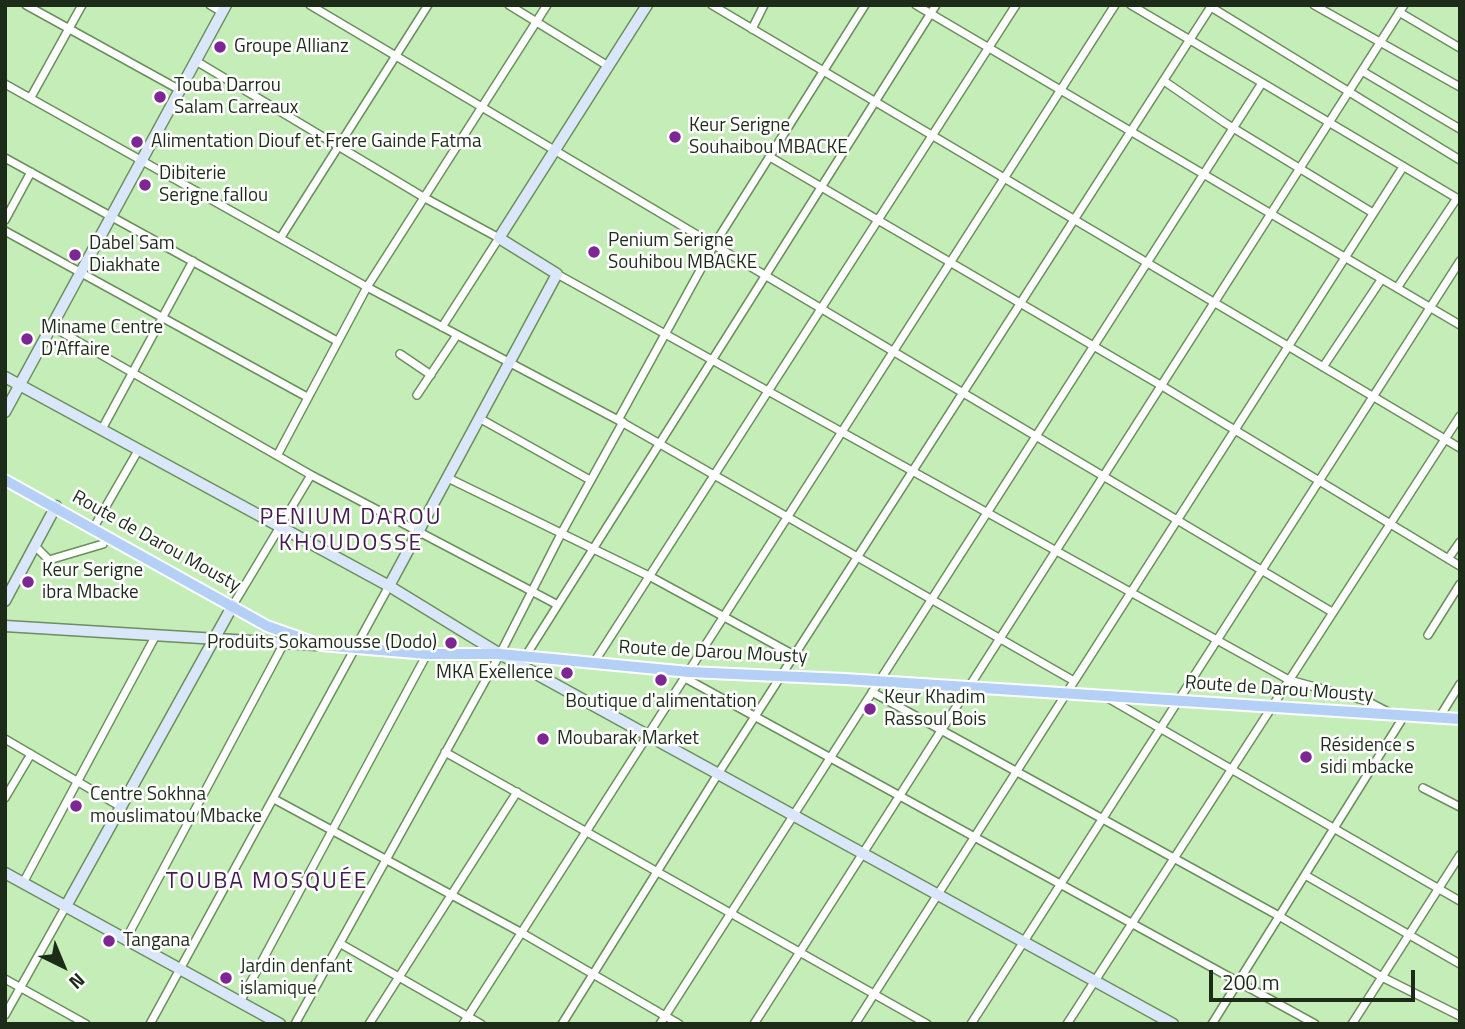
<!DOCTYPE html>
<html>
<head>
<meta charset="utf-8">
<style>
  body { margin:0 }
  #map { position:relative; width:1465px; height:1029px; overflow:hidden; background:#c5edb7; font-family:"Titillium Web",sans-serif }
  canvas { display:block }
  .frame { position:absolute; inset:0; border:7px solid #1d2c18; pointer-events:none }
  .north { position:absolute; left:28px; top:931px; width:70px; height:70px; -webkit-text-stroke:5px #fff; paint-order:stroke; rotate:137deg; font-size:19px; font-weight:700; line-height:28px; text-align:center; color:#1d2c18 }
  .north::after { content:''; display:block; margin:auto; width:24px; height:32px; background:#1d2c18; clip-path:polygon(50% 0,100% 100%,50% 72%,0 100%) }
  .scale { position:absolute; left:1209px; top:970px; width:206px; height:32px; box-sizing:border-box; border:4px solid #1d2c18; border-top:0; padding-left:9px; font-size:21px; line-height:24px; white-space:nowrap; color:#1d2c18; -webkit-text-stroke:5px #fff; paint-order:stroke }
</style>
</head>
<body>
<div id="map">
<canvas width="1465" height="1029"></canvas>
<div class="frame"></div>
<div class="north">N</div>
<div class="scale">200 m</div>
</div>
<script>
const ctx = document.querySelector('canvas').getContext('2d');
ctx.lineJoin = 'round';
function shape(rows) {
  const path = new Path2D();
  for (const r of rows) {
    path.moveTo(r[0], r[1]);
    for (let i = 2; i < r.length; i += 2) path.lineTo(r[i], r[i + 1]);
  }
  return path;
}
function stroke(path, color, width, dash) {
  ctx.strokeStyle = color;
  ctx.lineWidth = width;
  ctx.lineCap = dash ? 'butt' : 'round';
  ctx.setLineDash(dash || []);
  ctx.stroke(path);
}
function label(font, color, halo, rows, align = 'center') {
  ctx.font = font + ' "Titillium Web",sans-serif';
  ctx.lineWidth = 5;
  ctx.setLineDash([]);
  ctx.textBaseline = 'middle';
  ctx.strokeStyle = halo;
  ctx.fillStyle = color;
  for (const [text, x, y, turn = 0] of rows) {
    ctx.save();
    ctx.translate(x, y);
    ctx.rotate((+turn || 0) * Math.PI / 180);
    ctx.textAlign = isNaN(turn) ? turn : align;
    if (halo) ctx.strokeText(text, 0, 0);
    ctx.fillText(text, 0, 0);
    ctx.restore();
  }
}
const street = shape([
  [26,5,180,90],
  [210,5,222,12],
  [310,5,1332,612],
  [509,5,608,66],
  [712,5,1460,448],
  [916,5,1460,325],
  [1131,5,1460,200],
  [1314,5,1460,87],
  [1211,7,1460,160],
  [1399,12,1460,48],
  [752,29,764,5],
  [196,61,425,198,499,238,442,327],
  [1362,71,1460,129],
  [1164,81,1225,123,1373,213],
  [5,84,367,287,618,420,1074,681],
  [31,97,82,5],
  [770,157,1162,386,1460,566],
  [5,158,337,341],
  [5,220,31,172],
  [5,231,307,397],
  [281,237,428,5],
  [557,274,1289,680,1367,701,1390,713],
  [1397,288,1457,198],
  [51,326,311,475,556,604],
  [400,354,431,375],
  [1323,367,1381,280],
  [417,395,457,335],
  [479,418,590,480],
  [618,420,714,245,865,5],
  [102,429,193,261],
  [278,454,367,287,547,5],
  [448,478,651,577,794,655],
  [94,527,139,449],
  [35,546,49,560,103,544],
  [1448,559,1460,542],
  [233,605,311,475],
  [1428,635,1460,584],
  [525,657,936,5],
  [593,664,1016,5],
  [685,678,1315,1024],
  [872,692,1279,916,1382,977,1460,1016],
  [1106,697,1460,901],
  [1439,718,1460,684],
  [5,739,121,807],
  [445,752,927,1024],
  [1423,788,1460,807],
  [5,798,31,754],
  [274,799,522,933,679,1024],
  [1305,875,1460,964],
  [23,883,156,635],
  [126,939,283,645],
  [341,944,481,1024],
  [5,979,86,1024],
  [240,1002,427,654],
  [5,1015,66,906],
  [150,1024,389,586],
  [295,1024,500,654,561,534,623,422],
  [369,1024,517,792],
  [463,1024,1115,5],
  [562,1024,718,774,1212,5],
  [660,1024,1262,83],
  [754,1024,1404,5],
  [855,1024,1403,167],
  [971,1024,1460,261],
  [1067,1024,1460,416],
  [1212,1024,1404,716],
  [1352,1024,1460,855]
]);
const secondary = shape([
  [5,377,389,586,500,654,1173,1024],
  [5,412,226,5],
  [389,586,557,274,499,238,647,5],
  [5,601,56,506],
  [5,626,316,645],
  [5,873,280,1024],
  [66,906,233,605]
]);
const primary = shape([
  [5,480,267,626,321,645,427,654,500,654,689,672,845,679,1460,719]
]);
const markers = [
  [220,47,7,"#7d2795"],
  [160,97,7,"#7d2795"],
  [675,137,7,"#7d2795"],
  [137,142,7,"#7d2795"],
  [145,185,7,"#7d2795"],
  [594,252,7,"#7d2795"],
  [75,255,7,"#7d2795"],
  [27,339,7,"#7d2795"],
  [28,582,7,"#7d2795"],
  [451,643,7,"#7d2795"],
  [567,673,7,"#7d2795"],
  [661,680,7,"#7d2795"],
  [870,709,7,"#7d2795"],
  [543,739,7,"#7d2795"],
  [1306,757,7,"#7d2795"],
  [76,806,7,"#7d2795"],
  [109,941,7,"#7d2795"],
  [226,978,7,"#7d2795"]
];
const poiNames = [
  ["Groupe Allianz",234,47],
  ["Touba Darrou",174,86],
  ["Salam Carreaux",174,108],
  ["Keur Serigne",689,126],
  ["Souhaibou MBACKE",689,148],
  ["Alimentation Diouf et Frere Gainde Fatma",151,142],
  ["Dibiterie",159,174],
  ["Serigne fallou",159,196],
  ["Penium Serigne",608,241],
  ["Souhibou MBACKE",608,263],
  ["Dabel Sam",89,244],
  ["Diakhate",89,266],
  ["Miname Centre",41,328],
  ["D'Affaire",41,350],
  ["Keur Serigne",42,571],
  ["ibra Mbacke",42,593],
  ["Produits Sokamousse (Dodo)",437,643,"right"],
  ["MKA Exellence",553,673,"right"],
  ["Keur Khadim",884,698],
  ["Rassoul Bois",884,720],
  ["Boutique d'alimentation",661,702,"center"],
  ["Moubarak Market",557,739],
  ["Résidence s",1320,746],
  ["sidi mbacke",1320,768],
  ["Centre Sokhna",90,795],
  ["mouslimatou Mbacke",90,817],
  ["Tangana",123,941],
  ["Jardin denfant",240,967],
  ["islamique",240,989]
];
const streetNames = [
  ["Route de Darou Mousty",156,542,29],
  ["Route de Darou Mousty",713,653,3],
  ["Route de Darou Mousty",1279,690,4]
];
const quarterNames = [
  ["PENIUM DAROU",351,518],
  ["KHOUDOSSE",351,544],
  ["TOUBA MOSQUÉE",267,882]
];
stroke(street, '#6b8f5e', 10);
stroke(secondary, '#6b8f5e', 13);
stroke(primary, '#fff', 14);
stroke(street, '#fff', 7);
stroke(secondary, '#dae7fa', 10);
stroke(primary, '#b5d0f6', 10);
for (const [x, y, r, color] of markers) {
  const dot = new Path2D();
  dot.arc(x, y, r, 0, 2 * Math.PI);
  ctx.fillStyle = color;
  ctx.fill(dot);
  stroke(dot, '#fff', 2.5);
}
label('19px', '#1d2c18', '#fff', poiNames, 'left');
label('19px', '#1d2c18', '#fff', streetNames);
ctx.letterSpacing = '2px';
label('23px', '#461d52', '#fff', quarterNames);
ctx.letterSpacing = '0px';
</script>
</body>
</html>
